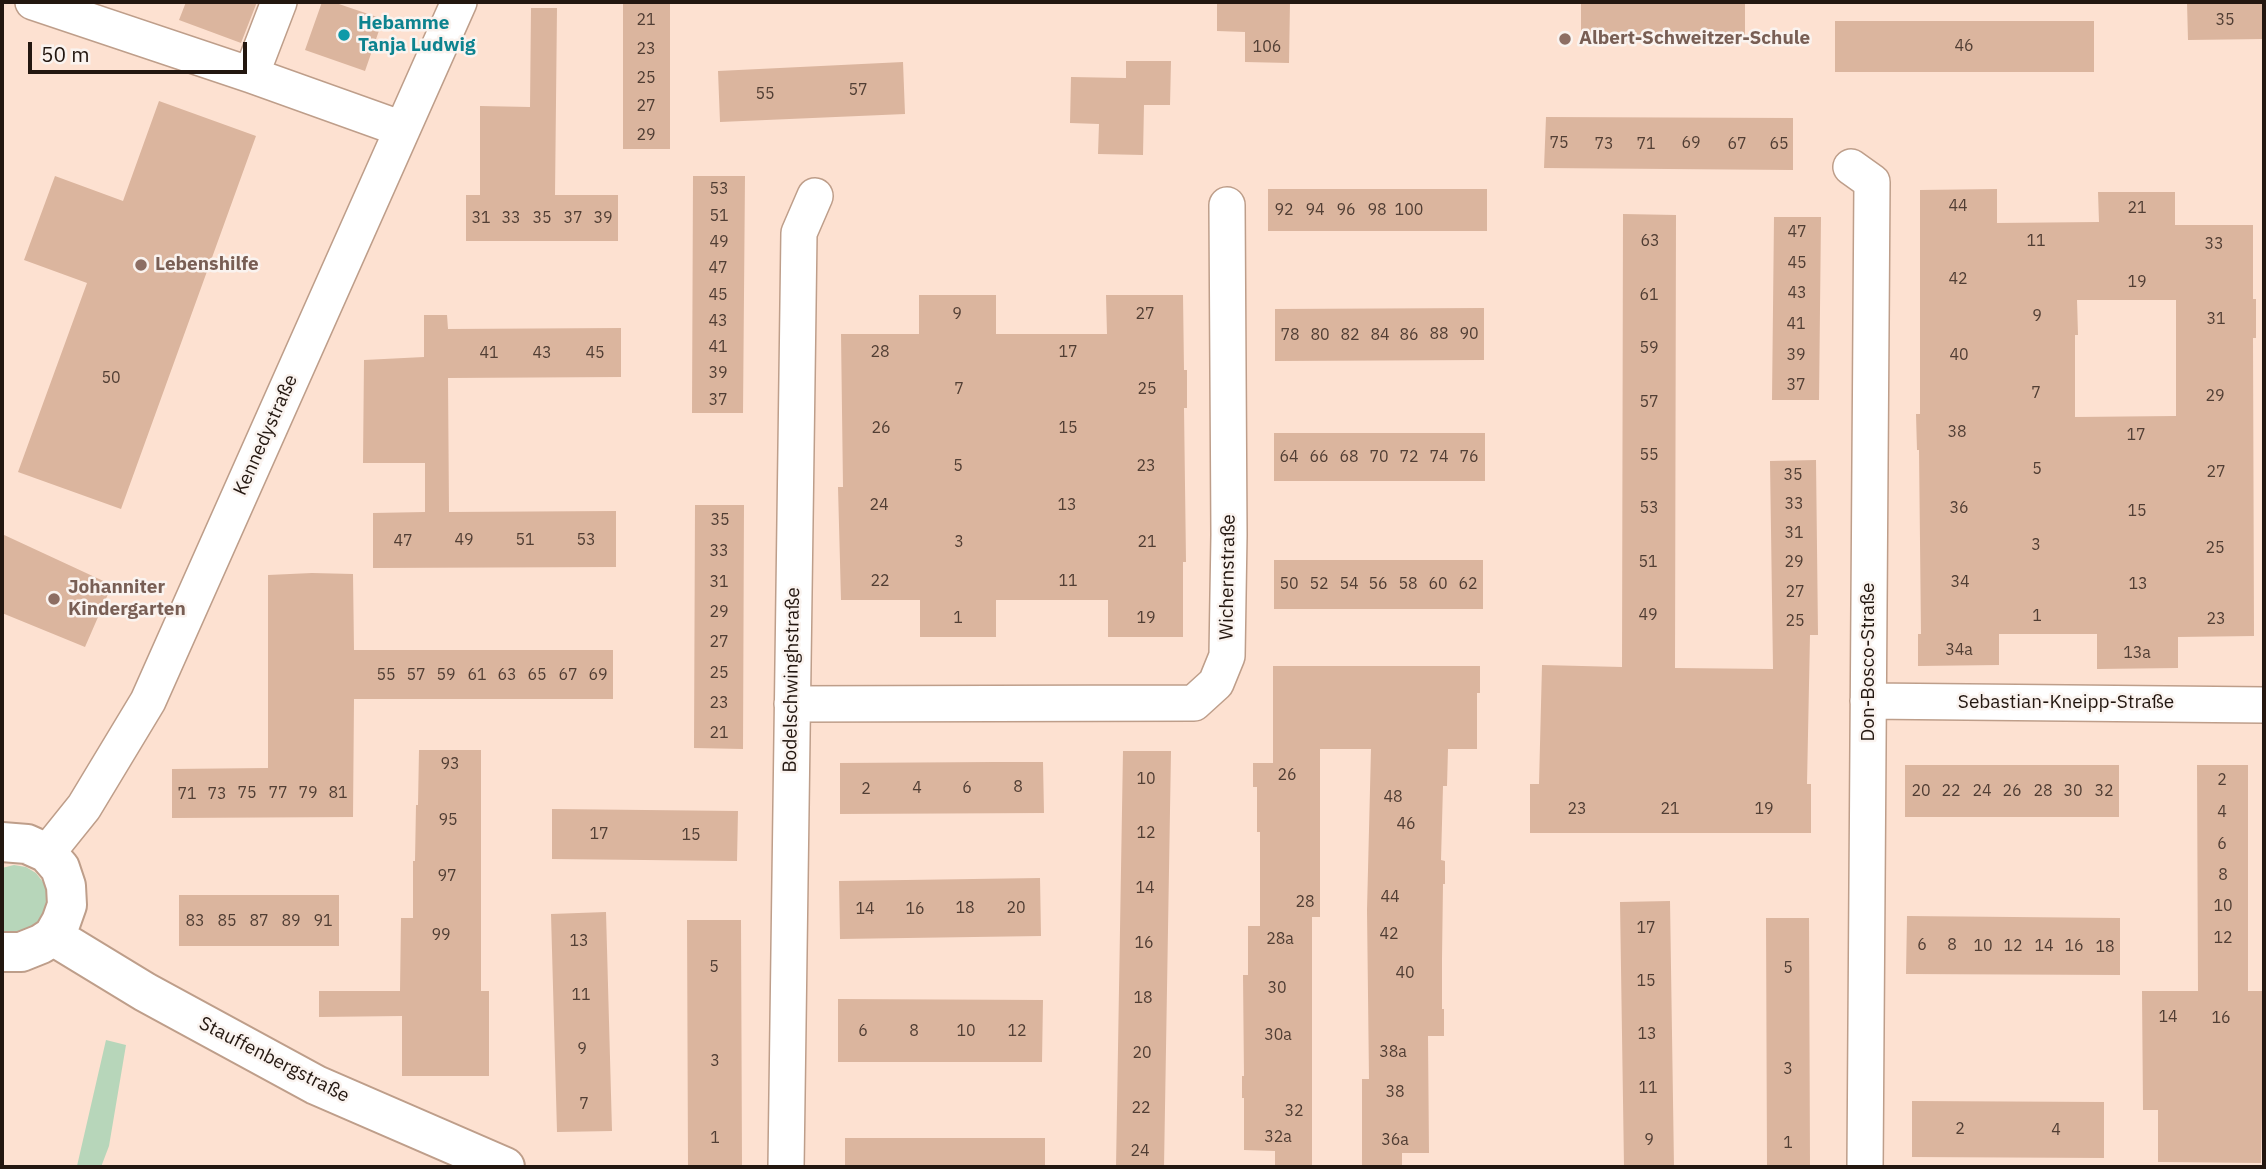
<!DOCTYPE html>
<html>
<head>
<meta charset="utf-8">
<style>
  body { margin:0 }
  #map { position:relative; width:2266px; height:1169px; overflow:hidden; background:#fde1d1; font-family:"IBM Plex Sans",sans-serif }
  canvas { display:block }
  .frame { position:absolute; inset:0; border:4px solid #231710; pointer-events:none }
  .scale { position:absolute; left:28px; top:42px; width:219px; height:32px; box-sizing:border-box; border:4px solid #231710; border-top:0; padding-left:9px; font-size:21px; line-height:24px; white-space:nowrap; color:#231710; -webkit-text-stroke:5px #faf3ef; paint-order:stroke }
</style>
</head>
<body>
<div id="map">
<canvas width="2266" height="1169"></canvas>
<div class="frame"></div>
<div class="scale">50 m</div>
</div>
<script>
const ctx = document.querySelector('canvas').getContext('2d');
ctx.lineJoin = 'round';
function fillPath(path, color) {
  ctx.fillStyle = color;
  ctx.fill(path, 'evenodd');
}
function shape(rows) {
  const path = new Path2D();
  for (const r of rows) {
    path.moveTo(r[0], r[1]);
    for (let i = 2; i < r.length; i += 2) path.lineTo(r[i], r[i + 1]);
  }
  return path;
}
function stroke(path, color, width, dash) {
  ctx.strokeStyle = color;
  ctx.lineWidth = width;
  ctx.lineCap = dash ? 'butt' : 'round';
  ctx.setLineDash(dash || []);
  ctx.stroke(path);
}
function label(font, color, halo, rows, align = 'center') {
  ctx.font = font + ' "IBM Plex Sans",sans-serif';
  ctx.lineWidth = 5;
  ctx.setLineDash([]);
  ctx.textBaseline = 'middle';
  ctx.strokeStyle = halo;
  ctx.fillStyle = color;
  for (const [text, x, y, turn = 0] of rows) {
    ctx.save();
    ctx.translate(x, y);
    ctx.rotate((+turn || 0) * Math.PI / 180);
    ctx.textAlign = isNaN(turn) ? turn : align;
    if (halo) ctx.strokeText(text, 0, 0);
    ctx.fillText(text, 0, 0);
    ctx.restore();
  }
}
const green = shape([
  [14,865,26,867,36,873,43,882,48,893,48,904,45,915,38,925,17,934,2,931,2,868],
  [106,1040,126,1045,109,1146,101,1167,77,1166]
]);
const building = shape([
  [186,2,257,2,241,43,179,20],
  [322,2,333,2,383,19,365,71,305,50],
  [623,2,670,2,670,149,623,149],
  [1217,2,1290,2,1289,63,1245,62,1245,32,1217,31],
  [1581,2,1745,2,1745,42,1581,42],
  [2187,2,2263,2,2263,39,2188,40],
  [531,8,557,8,555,195,618,195,618,241,466,241,466,195,480,195,480,106,530,107],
  [1835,21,2094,21,2094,72,1835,72],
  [1126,61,1171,61,1170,105,1144,105,1143,155,1098,154,1099,124,1070,123,1071,77,1126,78],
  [903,62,905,114,720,122,718,71],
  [159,101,256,136,121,509,18,472,87,283,24,260,55,176,123,201],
  [1546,117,1793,118,1793,170,1544,168],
  [693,176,745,176,743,413,692,413],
  [1268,189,1487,189,1487,231,1268,231],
  [1997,189,1997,223,2099,222,2098,192,2175,192,2175,225,2253,225,2253,299,2256,299,2256,338,2253,338,2254,636,2178,637,2178,668,2097,669,2097,634,1999,634,1999,665,1918,666,1918,634,1921,634,1919,450,1917,450,1916,414,1920,414,1920,190],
  [2077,300,2176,300,2176,416,2075,417,2075,335,2078,335],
  [1623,214,1676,215,1675,668,1773,669,1770,461,1816,460,1818,635,1810,635,1807,784,1811,784,1811,833,1530,833,1530,784,1539,784,1542,665,1622,667],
  [1774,217,1821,217,1819,400,1772,400],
  [919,295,996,295,996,334,1107,334,1106,295,1183,295,1184,370,1187,370,1187,408,1184,408,1186,562,1183,562,1183,637,1108,637,1108,600,996,600,996,637,920,637,920,600,841,600,838,487,843,487,841,334,919,334],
  [1484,308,1484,360,1275,361,1275,309],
  [424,315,447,315,448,329,621,328,621,377,448,378,449,512,616,511,616,567,373,568,373,513,425,512,425,463,363,463,364,360,424,357],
  [1274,433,1485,433,1485,481,1274,481],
  [695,505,744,505,743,749,694,748],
  [2,534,112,585,85,647,2,613],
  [1274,560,1483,560,1483,609,1274,609],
  [312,573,353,574,354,650,613,650,613,699,354,699,353,817,172,818,172,769,268,768,268,575],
  [1273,666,1480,666,1480,693,1477,693,1477,749,1448,749,1447,786,1443,786,1441,860,1445,861,1445,884,1443,884,1442,959,1442,1009,1444,1009,1444,1036,1428,1036,1429,1153,1402,1153,1402,1167,1362,1167,1362,1079,1369,1079,1367,910,1371,749,1320,749,1320,917,1312,917,1312,1167,1275,1167,1275,1151,1244,1150,1244,1098,1242,1098,1242,1076,1244,1076,1243,975,1248,975,1248,926,1260,926,1260,832,1257,832,1257,787,1253,787,1253,763,1273,763],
  [419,750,481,750,481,991,489,991,489,1076,402,1076,402,1016,319,1017,319,991,400,991,401,918,413,918,413,861,415,861,416,805,418,805],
  [1123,751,1171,751,1164,1167,1116,1167],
  [993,762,1043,762,1044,813,840,814,840,763],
  [1905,765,2119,765,2119,817,1905,817],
  [2197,765,2248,765,2248,991,2264,991,2264,1110,2262,1110,2261,1163,2158,1162,2158,1110,2143,1110,2142,991,2198,991],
  [552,809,738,811,737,861,552,859],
  [1040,878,1041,936,840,939,839,881],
  [179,895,339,895,339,946,179,946],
  [1670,901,1674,1167,1624,1167,1620,902],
  [606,912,612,1131,557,1132,551,914],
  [1907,916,2120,918,2120,975,1906,974],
  [1766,918,1809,918,1810,1167,1767,1167],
  [687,920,741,920,742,1167,688,1167],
  [838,999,1043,1000,1042,1062,838,1062],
  [1912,1101,2104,1102,2104,1158,1912,1157],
  [845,1138,1045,1138,1045,1167,845,1167]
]);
const minor = shape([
  [33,2,251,75,402,129],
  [251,75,279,2],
  [1851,167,1872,182,1865,1167],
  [1868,701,2264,705],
  [792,704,1194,703,1216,683,1227,656,1229,535,1227,205],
  [47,853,84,807,148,701,459,2],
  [786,1167,799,233,815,196]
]);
const tertiary = shape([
  [2,842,27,844,47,853,60,868,66,886,67,905,61,922,53,936,41,944,21,952,2,952],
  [53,936,145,992,316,1085,505,1167]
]);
const markers = [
  [344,35,7,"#0f9aa8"],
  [1565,39,7,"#8d6e63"],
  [141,265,7,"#8d6e63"],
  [54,599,7,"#8d6e63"]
];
const numberNames = [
  ["21",646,20],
  ["35",2225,20],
  ["46",1964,46],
  ["106",1267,47],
  ["23",646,49],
  ["25",646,78],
  ["57",858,90],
  ["55",765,94],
  ["27",646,106],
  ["29",646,135],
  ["75",1559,143],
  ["69",1691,143],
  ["73",1604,144],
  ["71",1646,144],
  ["67",1737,144],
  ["65",1779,144],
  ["53",719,189],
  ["44",1958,206],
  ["21",2137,208],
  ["92",1284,210],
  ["94",1315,210],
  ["96",1346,210],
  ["98",1377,210],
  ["100",1409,210],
  ["51",719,216],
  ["31",481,218],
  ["33",511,218],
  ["35",542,218],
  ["37",573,218],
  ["39",603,218],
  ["47",1797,232],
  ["63",1650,241],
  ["11",2036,241],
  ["49",719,242],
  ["33",2214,244],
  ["45",1797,263],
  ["47",718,268],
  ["42",1958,279],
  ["19",2137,282],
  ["43",1797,293],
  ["45",718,295],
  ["61",1649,295],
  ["9",957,314],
  ["27",1145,314],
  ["9",2037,316],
  ["31",2216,319],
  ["43",718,321],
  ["41",1796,324],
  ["88",1439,334],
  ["90",1469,334],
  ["78",1290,335],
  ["80",1320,335],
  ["82",1350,335],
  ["84",1380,335],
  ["86",1409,335],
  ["41",718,347],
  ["59",1649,348],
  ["28",880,352],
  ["17",1068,352],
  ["41",489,353],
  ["43",542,353],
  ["45",595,353],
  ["39",1796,355],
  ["40",1959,355],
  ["39",718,373],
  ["50",111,378],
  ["37",1796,385],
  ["7",959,389],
  ["25",1147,389],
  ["7",2036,393],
  ["29",2215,396],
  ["37",718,400],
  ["57",1649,402],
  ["26",881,428],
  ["15",1068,428],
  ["38",1957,432],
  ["17",2136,435],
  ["55",1649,455],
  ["64",1289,457],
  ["66",1319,457],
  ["68",1349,457],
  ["70",1379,457],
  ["72",1409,457],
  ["74",1439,457],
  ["76",1469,457],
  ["5",958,466],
  ["23",1146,466],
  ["5",2037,469],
  ["27",2216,472],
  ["35",1793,475],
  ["33",1794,504],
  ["24",879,505],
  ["13",1067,505],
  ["53",1649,508],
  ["36",1959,508],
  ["15",2137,511],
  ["35",720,520],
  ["31",1794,533],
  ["49",464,540],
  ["51",525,540],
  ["53",586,540],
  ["47",403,541],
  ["3",959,542],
  ["21",1147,542],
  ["3",2036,545],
  ["25",2215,548],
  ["33",719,551],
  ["51",1648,562],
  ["29",1794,562],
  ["22",880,581],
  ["11",1068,581],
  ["31",719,582],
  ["34",1960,582],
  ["50",1289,584],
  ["52",1319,584],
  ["54",1349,584],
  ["56",1378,584],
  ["58",1408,584],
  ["60",1438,584],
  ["62",1468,584],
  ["13",2138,584],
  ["27",1795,592],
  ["29",719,612],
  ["49",1648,615],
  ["1",2037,616],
  ["1",958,618],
  ["19",1146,618],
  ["23",2216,619],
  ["25",1795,621],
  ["27",719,642],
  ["34a",1959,650],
  ["13a",2137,653],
  ["25",719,673],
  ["55",386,675],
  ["57",416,675],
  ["59",446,675],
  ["61",477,675],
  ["63",507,675],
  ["65",537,675],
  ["67",568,675],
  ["69",598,675],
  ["23",719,703],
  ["21",719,733],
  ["93",450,764],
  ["26",1287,775],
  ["10",1146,779],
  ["2",2222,780],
  ["8",1018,787],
  ["4",917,788],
  ["6",967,788],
  ["2",866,789],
  ["20",1921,791],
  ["22",1951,791],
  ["24",1982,791],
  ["26",2012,791],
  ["28",2043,791],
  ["30",2073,791],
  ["32",2104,791],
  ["75",247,793],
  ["77",278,793],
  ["79",308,793],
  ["81",338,793],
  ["71",187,794],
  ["73",217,794],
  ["48",1393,797],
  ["23",1577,809],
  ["21",1670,809],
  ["19",1764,809],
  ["4",2222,812],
  ["95",448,820],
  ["46",1406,824],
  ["12",1146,833],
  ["17",599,834],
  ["15",691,835],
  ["6",2222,844],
  ["8",2223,875],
  ["97",447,876],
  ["14",1145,888],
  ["44",1390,897],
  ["28",1305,902],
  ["10",2223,906],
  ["18",965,908],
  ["20",1016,908],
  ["14",865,909],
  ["16",915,909],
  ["83",195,921],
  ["85",227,921],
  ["87",259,921],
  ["89",291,921],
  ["91",323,921],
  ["17",1646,928],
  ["42",1389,934],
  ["99",441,935],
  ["12",2223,938],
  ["28a",1280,939],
  ["13",579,941],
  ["16",1144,943],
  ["6",1922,945],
  ["8",1952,945],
  ["10",1983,946],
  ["12",2013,946],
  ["14",2044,946],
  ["16",2074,946],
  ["18",2105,947],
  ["5",714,967],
  ["5",1788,968],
  ["40",1405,973],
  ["15",1646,981],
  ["30",1277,988],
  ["11",581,995],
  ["18",1143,998],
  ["14",2168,1017],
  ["16",2221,1018],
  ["6",863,1031],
  ["8",914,1031],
  ["10",966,1031],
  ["12",1017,1031],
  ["13",1647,1034],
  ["30a",1278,1035],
  ["9",582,1049],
  ["38a",1393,1052],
  ["20",1142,1053],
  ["3",715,1061],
  ["3",1788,1069],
  ["11",1648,1088],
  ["38",1395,1092],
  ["7",584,1104],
  ["22",1141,1108],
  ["32",1294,1111],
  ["2",1960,1129],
  ["4",2056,1130],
  ["32a",1278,1137],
  ["1",715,1138],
  ["36a",1395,1140],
  ["9",1649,1140],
  ["1",1788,1143],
  ["24",1140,1151]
];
const cultureNames = [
  ["Hebamme",358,24],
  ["Tanja Ludwig",358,46]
];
const educationNames = [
  ["Albert-Schweitzer-Schule",1579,39],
  ["Lebenshilfe",155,265],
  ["Johanniter",68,588],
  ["Kindergarten",68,610]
];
const streetNames = [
  ["Kennedystraße",266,435,-66],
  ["Wichernstraße",1228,577,-89],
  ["Don-Bosco-Straße",1869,662,-90],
  ["Bodelschwinghstraße",792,680,-89],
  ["Sebastian-Kneipp-Straße",2066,703],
  ["Stauffenbergstraße",274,1060,27]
];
fillPath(green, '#b7d6ba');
fillPath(building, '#dbb59e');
stroke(minor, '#be9e8a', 38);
stroke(tertiary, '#be9e8a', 42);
stroke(minor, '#fff', 35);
stroke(tertiary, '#fff', 38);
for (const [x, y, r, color] of markers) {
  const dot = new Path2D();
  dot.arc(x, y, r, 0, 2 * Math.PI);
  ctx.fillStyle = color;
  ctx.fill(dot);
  stroke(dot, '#faf3ef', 2.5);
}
label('16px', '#513e34', null, numberNames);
label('bold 19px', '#0d838f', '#faf3ef', cultureNames, 'left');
label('bold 19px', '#785e54', '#faf3ef', educationNames, 'left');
label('19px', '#231710', '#faf3ef', streetNames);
</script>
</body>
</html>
